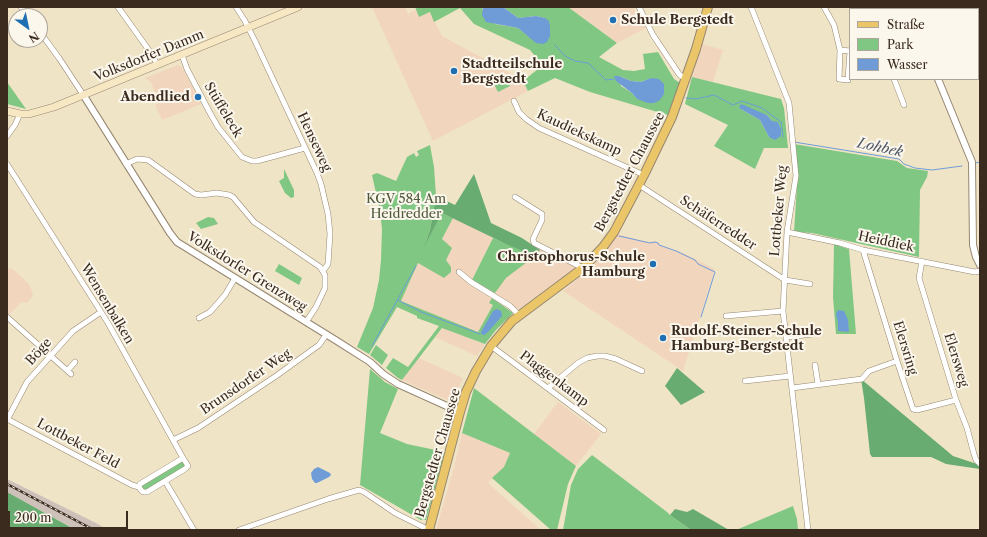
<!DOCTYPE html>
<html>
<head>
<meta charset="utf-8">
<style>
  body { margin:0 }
  #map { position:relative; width:987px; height:537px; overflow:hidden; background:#f0e4c7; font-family:"Libre Caslon Text",serif }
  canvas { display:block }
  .frame { position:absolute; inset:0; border:8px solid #3b2a1e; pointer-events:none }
  .legend { position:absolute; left:849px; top:8px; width:130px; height:72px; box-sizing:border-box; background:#fbf7ec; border:1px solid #aea59a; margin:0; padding:5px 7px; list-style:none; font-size:12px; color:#3b2a1e }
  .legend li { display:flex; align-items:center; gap:8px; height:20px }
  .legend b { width:20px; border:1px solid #aea59a }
  .north { position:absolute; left:8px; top:8px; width:40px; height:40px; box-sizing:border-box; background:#fbf7ec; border:1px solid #aea59a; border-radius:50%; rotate:147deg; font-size:11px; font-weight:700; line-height:16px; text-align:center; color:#3b2a1e }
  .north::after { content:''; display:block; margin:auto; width:14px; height:18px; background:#1f6fb2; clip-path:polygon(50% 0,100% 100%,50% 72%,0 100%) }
  .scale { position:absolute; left:8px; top:511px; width:120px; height:18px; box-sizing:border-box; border:2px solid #3b2a1e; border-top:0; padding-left:5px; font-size:12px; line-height:14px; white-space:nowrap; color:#3b2a1e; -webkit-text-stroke:3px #fbf7ec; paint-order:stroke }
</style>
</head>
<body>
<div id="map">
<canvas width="987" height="537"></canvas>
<div class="frame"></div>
<ul class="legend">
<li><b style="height:5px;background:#ebc669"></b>Straße</li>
<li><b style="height:11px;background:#80c783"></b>Park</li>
<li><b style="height:11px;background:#6f9cd7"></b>Wasser</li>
</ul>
<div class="north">N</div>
<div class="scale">200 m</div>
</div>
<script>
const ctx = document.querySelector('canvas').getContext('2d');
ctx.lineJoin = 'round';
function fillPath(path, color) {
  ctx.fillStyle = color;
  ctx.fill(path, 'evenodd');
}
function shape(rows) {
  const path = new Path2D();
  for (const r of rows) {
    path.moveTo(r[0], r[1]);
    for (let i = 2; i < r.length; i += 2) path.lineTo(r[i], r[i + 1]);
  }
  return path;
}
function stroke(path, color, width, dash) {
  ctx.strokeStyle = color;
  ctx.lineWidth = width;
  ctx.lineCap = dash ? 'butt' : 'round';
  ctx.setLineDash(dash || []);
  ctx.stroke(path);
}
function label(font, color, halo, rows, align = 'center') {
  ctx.font = font + ' "Libre Caslon Text",serif';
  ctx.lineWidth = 4;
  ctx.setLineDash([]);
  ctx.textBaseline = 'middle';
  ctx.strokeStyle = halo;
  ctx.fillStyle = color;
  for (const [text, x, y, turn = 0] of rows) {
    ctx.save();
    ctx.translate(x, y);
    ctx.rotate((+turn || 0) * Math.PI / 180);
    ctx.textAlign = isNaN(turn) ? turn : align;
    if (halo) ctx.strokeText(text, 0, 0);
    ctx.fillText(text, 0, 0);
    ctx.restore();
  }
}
const built = shape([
  [372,7,405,7,410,18,409,13,416,10,419,17,430,12,442,36,521,79,523,81,528,91,433,141],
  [568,7,634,7,635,11,646,28,617,43],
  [702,44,723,50,713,82,692,77],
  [178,65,182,67,201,104,162,120,155,105,159,103,151,82,145,78],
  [453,218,493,238,472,280,495,293,506,278,535,256,540,250,577,267,513,313,511,311,493,305,478,332,401,301,418,263,444,277,451,267,446,260,442,239],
  [618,234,649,243,654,241,659,242,660,245,672,250,677,250,715,269,683,371,563,291,593,266,607,250],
  [7,268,13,269,29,284,33,294,32,296,32,297,27,303,21,302,9,315,7,313],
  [443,328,485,344,477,356,435,337],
  [419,358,463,378,452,402,402,380],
  [558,402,601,434,576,466,534,434],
  [462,433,510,453,504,467,488,483,541,530,436,530,454,467]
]);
const industrial = shape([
  [7,479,96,523,108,530,76,530,7,492]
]);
const green = shape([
  [415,7,483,7,482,9,495,24,518,28,528,36,545,18,536,16,518,18,503,7,568,7,617,43,599,57,623,70,634,71,645,69,643,54,658,52,674,79,683,85,671,116,590,92,555,78,528,91,523,81,538,69,539,61,530,50,474,24,460,8,434,22,430,12,419,17],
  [619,76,631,81,641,82,651,78,637,99,632,93,621,86],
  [692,77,781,99,784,108,788,148,764,148,755,169,714,146,728,125,685,104],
  [739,108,767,115,772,121,769,137,760,120],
  [506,78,510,86,498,92,494,84],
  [7,82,26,109,7,104],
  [794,144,897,161,907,168,928,171,927,177,920,190,919,257,812,233,794,232,798,170],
  [430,145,434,167,436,196,430,230,425,244,442,213,453,218,442,239,452,248,446,260,451,267,451,272,444,278,418,263,401,301,478,332,493,305,489,303,492,298,513,313,496,330,485,344,442,328,402,380,398,378,386,368,393,358,408,367,439,326,417,318,417,316,397,307,369,354,357,347,373,308,379,280,381,260,382,229,380,211,372,175,377,173,396,181,407,157,414,153,416,157,419,155,417,151],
  [284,169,294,190,294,197,291,198,285,193,279,181,284,178],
  [208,217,214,218,218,224,201,229,196,223],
  [493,238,535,256,506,278,495,293,472,280],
  [834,244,849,249,856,334,836,334,833,297],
  [279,264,302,278,299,285,275,271],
  [376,345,388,355,382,365,370,355],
  [370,369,385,382,398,389,380,433,407,444,445,452,426,520,421,520,360,485],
  [474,388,576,466,568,484,557,530,551,530,492,478,504,467,510,453,462,433],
  [592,455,667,512,670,515,691,530,563,530,571,485,578,469],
  [181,461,183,462,185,466,145,491,140,487,142,484],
  [793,506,797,519,798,530,736,530]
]);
const forest = shape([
  [474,174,491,223,522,238,540,250,535,256,508,245,442,213,424,247,430,230,436,196,455,205],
  [677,368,705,392,681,405,665,386],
  [861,379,953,456,980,465,980,469,946,464,931,457,872,457,870,454,864,398],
  [7,492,72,528,76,530,7,530],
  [675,509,687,512,693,509,729,530,691,530,670,515]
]);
const water = shape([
  [483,7,503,7,518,18,536,16,545,18,549,21,550,27,550,36,547,42,543,44,536,43,518,28,486,22,482,15],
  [614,76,619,76,631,81,641,82,651,78,659,79,664,84,664,94,660,100,654,103,648,103,637,99,632,93,616,81],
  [741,104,767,115,772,121,778,122,781,130,781,136,775,140,769,137,760,120,739,108],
  [497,309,501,311,502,316,488,332,484,335,481,334,481,332,493,311],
  [838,310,844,311,845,313,848,320,849,332,838,331,838,323,836,314],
  [318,467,330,473,331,475,329,477,317,483,315,483,312,479,311,473,314,469]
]);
const stream = shape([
  [555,45,565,56,575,61,588,63,606,80,614,79],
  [686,98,696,99,714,95,733,105,742,101,762,108,781,122,783,137],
  [794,142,899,159,904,164,915,168,932,170,962,166],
  [975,163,980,162],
  [619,236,650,243,655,242,658,243,659,245,676,251,695,260,698,264,715,272,701,317],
  [398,300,421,312,480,334],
  [372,346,416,266]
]);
const minor = shape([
  [21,7,28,16],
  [118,7,153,56,157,65],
  [236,7,245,21,255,41,317,173,321,184,328,214,330,234,328,264,323,271],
  [639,7,653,35,679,74,686,80],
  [751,7,789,103,796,176,787,232,783,311,808,530],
  [824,7,834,25,840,50],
  [866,7,866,9],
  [40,32,59,58,84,96],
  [840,50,850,51,848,80,839,79,840,50],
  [182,55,187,69,210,113,218,127,242,157,252,161,257,161,305,148],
  [894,79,904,105],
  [514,101,519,112,526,119,539,128,644,175],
  [7,136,15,125,20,114],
  [7,164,108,323,183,458],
  [126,164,137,159,148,160,195,194,201,195,217,193,229,195,233,197,254,222,320,267,325,275,325,288,316,307,306,322],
  [639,185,785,280,810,284],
  [515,197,542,214,542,220,533,239,534,243,583,268],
  [787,232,840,243,863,250,975,272,980,271],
  [863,250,897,361,913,409,917,410,956,400],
  [922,261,919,278,956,400,967,428,974,454,976,460,980,464],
  [459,272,471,282,510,306,519,315],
  [726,316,783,311],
  [7,317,71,374],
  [199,318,210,312,225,295,235,278],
  [787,337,813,334],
  [491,346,604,430],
  [815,365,818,384],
  [68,370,75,362],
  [745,381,790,376],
  [548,388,578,363,587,358,597,356,605,356,616,359,642,371],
  [792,388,862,379,869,371,897,361],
  [7,419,132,485,139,487],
  [7,420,27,382,73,331,101,312],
  [173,440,198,428,276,376,319,345,326,335],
  [183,458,188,466,185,469,147,492,143,492,141,490,139,487,140,484,183,458],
  [165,481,194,530],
  [239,530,328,499,359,490,364,492,395,513,429,530]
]);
const tertiary = shape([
  [910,7,911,9],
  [938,79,972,162,973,245,976,257,980,265],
  [84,96,170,233,177,242,337,341,370,362,383,374,398,384,460,412]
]);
const secondary = shape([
  [7,111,20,114,29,114,54,107,298,7]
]);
const primary = shape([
  [429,530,460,412,466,392,476,371,491,346,512,321,583,268,603,247,614,232,644,175,672,117,696,49,708,7]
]);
const rail = shape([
  [7,484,94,530]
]);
const markers = [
  [613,20,4,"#1f6fb2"],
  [454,71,4,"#1f6fb2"],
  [198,97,4,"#1f6fb2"],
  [653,264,4,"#1f6fb2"],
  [663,338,4,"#1f6fb2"]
];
const poiNames = [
  ["Schule Bergstedt",621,20],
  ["Stadtteilschule",462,64],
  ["Bergstedt",462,79],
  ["Abendlied",190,97,"right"],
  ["Christophorus-Schule",645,257,"right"],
  ["Hamburg",645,272,"right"],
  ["Rudolf-Steiner-Schule",671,331],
  ["Hamburg-Bergstedt",671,346]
];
const streetNames = [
  ["Volksdorfer Damm",149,56,-22],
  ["Stüffeleck",223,110,59],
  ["Kaudiekskamp",579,133,25],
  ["Henseweg",314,142,65],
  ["Bergstedter Chaussee",630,172,-62],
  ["Lottbeker Weg",779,211,-85],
  ["Schäferredder",718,223,33],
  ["Heiddiek",886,242,12],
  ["Volksdorfer Grenzweg",247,272,32],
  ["Wensenbalken",107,304,59],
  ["Elersring",905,348,73],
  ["Böge",39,352,-48],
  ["Elersweg",956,360,73],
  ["Plaggenkamp",554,379,37],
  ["Brunsdorfer Weg",246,382,-34],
  ["Lottbeker Feld",78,444,28],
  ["Bergstedter Chaussee",438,453,-74]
];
const parkNames = [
  ["KGV 584 Am",406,199],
  ["Heidredder",406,214]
];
const waterNames = [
  ["Lohbek",880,148,12]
];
fillPath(built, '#f1d5bd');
fillPath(industrial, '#cec1ba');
fillPath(green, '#80c783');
fillPath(forest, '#68ac71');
fillPath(water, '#6f9cd7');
stroke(stream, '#6f9cd7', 1);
stroke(minor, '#968772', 6);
stroke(tertiary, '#968772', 8);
stroke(secondary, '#968772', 8);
stroke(primary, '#968772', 10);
stroke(minor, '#fff', 5);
stroke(tertiary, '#fff', 6);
stroke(secondary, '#f7e8c3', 7);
stroke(primary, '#ebc669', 8);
stroke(rail, '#3b2a1e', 2.5);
stroke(rail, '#fbf7ec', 1, [3]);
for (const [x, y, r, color] of markers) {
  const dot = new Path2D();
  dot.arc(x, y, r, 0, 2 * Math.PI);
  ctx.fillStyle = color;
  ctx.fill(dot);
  stroke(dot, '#fbf7ec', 1.5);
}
label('bold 13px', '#3b2a1e', '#fbf7ec', poiNames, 'left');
label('13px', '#3b2a1e', '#fbf7ec', streetNames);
label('13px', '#50593c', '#fbf7ec', parkNames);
label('italic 14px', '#505868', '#fbf7ec', waterNames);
</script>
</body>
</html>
